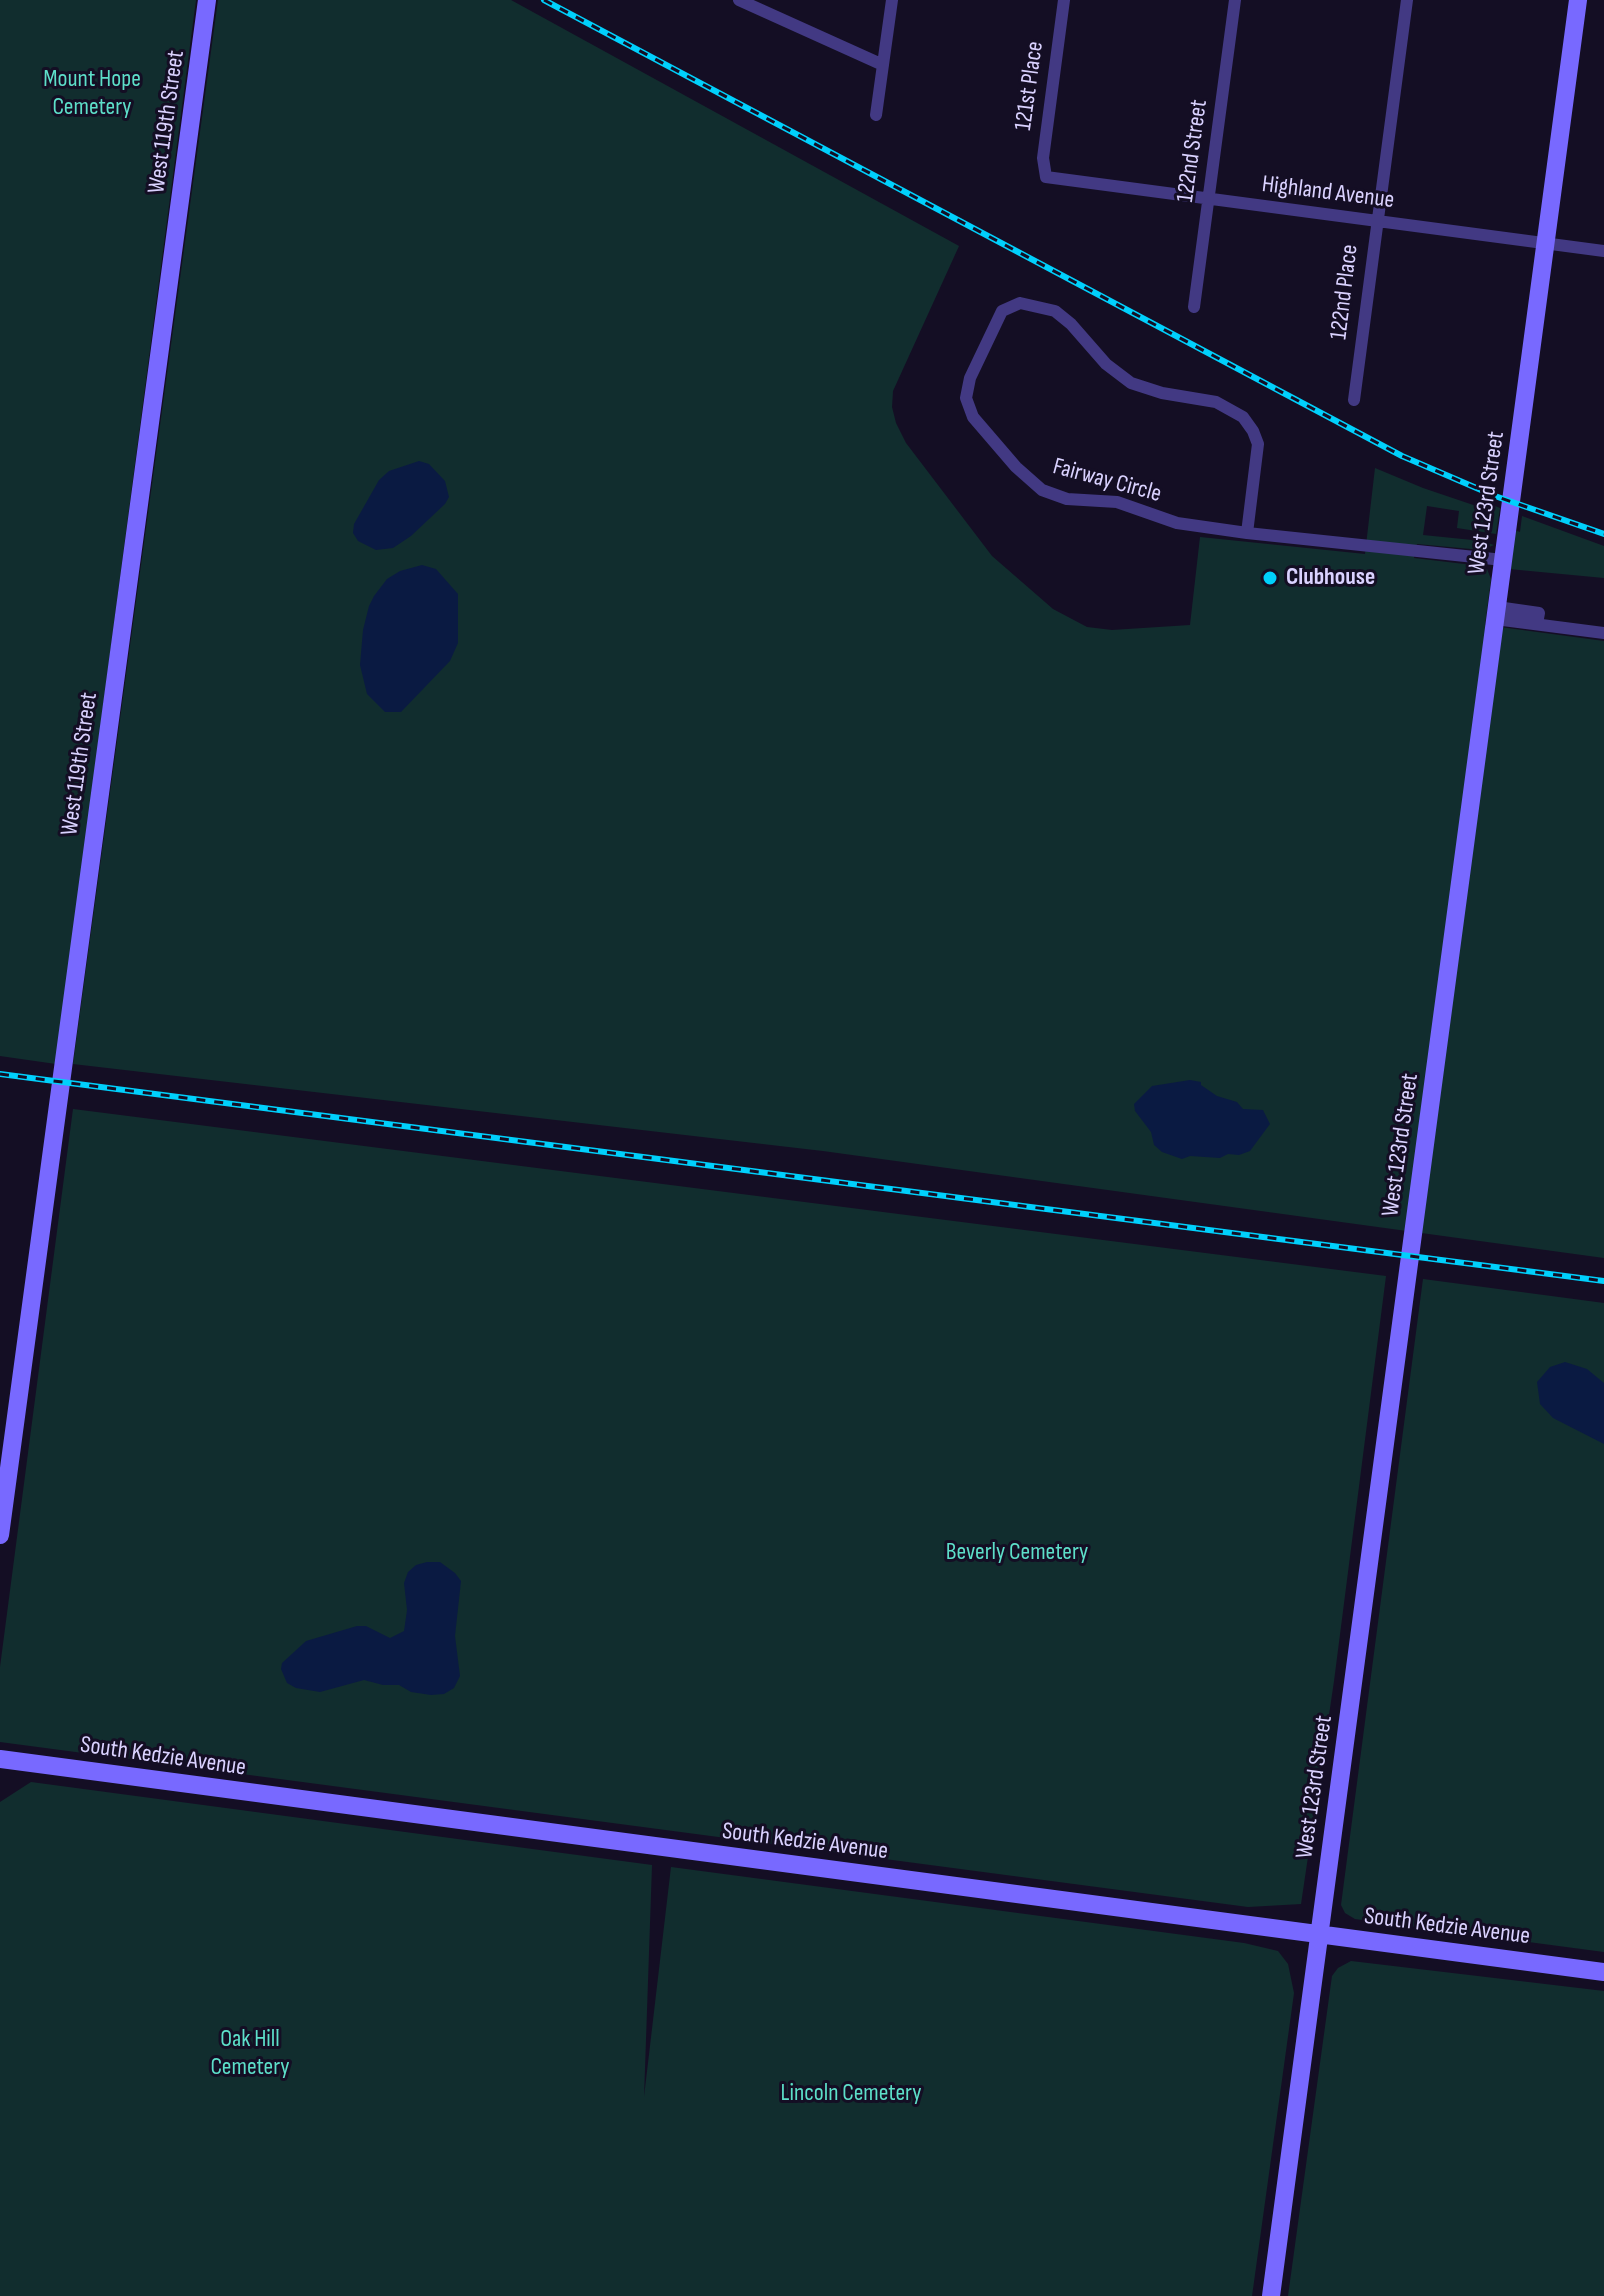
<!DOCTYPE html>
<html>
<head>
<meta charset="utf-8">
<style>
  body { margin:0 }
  canvas { display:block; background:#140e24 }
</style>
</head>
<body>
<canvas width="1604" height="2296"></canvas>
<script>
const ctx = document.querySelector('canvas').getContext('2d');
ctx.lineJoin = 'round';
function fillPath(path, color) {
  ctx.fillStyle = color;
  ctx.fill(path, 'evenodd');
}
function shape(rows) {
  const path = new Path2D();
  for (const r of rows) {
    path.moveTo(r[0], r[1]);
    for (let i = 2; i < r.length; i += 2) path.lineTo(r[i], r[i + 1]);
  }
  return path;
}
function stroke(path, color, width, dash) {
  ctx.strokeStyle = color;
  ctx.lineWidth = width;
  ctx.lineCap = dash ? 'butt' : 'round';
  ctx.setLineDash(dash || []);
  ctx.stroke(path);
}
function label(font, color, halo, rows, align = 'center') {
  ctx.font = font + ' "Sofia Sans Condensed",sans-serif';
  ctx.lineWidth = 6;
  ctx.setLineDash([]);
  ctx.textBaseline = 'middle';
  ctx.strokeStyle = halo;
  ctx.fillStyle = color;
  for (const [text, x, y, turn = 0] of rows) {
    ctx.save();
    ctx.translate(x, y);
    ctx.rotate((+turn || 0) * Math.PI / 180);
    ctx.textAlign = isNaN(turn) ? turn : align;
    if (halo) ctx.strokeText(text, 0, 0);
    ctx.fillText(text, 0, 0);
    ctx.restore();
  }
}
const green = shape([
  [0,0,196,0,56,1064,0,1056],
  [218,0,511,0,959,246,893,391,892,407,896,423,906,443,992,556,1053,609,1087,627,1112,630,1190,625,1200,537,1365,554,1375,468,1423,488,1488,510,1490,504,1500,508,1496,534,1457,528,1459,511,1427,506,1423,535,1482,541,1494,545,1482,550,1417,544,1414,558,1481,566,1487,569,1491,579,1485,625,1604,641,1604,1258,823,1151,73,1064],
  [1522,516,1604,546,1604,578,1509,569,1514,530,1520,532],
  [73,1109,1386,1276,1334,1681,1301,1904,1248,1907,0,1742,0,1667],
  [1423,1279,1604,1303,1604,1952,1355,1919,1345,1913,1341,1905],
  [31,1782,652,1865,644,2097,671,1867,1244,1943,1278,1951,1288,1964,1294,1993,1252,2296,0,2296,0,1802],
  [1351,1961,1604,1991,1604,2296,1288,2296,1332,1976,1338,1968]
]);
const water = shape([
  [419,461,429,464,445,481,449,497,445,504,411,536,393,548,376,550,358,541,353,533,354,524,379,480,389,471],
  [422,565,436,569,458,594,458,643,450,661,401,712,385,712,367,694,360,665,363,630,369,606,374,596,387,579,400,571],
  [1190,1080,1201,1082,1201,1085,1217,1096,1237,1102,1243,1109,1263,1110,1270,1124,1250,1151,1239,1155,1228,1154,1220,1158,1190,1156,1182,1159,1162,1152,1154,1145,1151,1132,1135,1111,1134,1104,1152,1086],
  [1565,1362,1587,1369,1604,1383,1604,1444,1553,1418,1540,1404,1537,1382,1550,1367],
  [427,1562,440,1562,455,1573,461,1581,455,1636,460,1676,454,1688,444,1694,431,1695,411,1692,399,1685,383,1685,364,1680,320,1692,296,1688,287,1683,281,1669,282,1663,306,1641,357,1626,366,1626,390,1638,404,1631,407,1610,404,1583,408,1572,416,1565]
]);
const street = shape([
  [739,0,883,65],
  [1064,0,1043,158,1046,177,1604,251],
  [876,115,892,0],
  [1020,303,1055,311,1071,324,1106,364,1131,383,1162,393,1216,402,1243,417,1253,431,1258,444,1247,533,1177,523,1117,502,1067,499,1042,490,1016,467,973,417,966,398,970,378,1002,311,1020,303],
  [1194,307,1235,0],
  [1354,400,1407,0],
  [1247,533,1503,560],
  [1497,607,1539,613,1537,624],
  [1495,619,1604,633]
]);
const secondary = shape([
  [0,1535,207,0],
  [0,1759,1604,1972],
  [1271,2296,1578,0]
]);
const rail = shape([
  [544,0,1402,456,1495,496,1604,534],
  [0,1074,1604,1281]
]);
const markers = [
  [1270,578,8,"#00d0fc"]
];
const parkNames = [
  ["Mount Hope",92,80],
  ["Cemetery",92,108],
  ["Beverly Cemetery",1017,1553],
  ["Oak Hill",250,2040],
  ["Cemetery",250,2068],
  ["Lincoln Cemetery",851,2094]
];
const streetNames = [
  ["121st Place",1030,86,-82],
  ["West 119th Street",167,122,-82],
  ["122nd Street",1193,151,-82],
  ["Highland Avenue",1328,193,7],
  ["122nd Place",1345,292,-83],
  ["Fairway Circle",1107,481,15],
  ["West 123rd Street",1487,503,-82],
  ["West 119th Street",80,764,-82],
  ["West 123rd Street",1401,1145,-82],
  ["South Kedzie Avenue",163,1757,8],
  ["West 123rd Street",1315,1787,-82],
  ["South Kedzie Avenue",805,1842,7],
  ["South Kedzie Avenue",1447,1927,7]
];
const poiNames = [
  ["Clubhouse",1286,578]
];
fillPath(green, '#112d2e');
fillPath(water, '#0a1a42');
stroke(street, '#423983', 12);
stroke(secondary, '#7869ff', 18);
stroke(rail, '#00d0fc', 6);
stroke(rail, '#140e24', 3, [9]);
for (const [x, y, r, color] of markers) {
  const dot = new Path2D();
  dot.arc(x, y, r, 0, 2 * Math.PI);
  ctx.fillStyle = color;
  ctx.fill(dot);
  stroke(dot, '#140e24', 3);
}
label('24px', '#5ddfc9', '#140e24', parkNames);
label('24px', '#dad2ff', '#140e24', streetNames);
label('bold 24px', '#dad2ff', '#140e24', poiNames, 'left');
</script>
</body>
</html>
